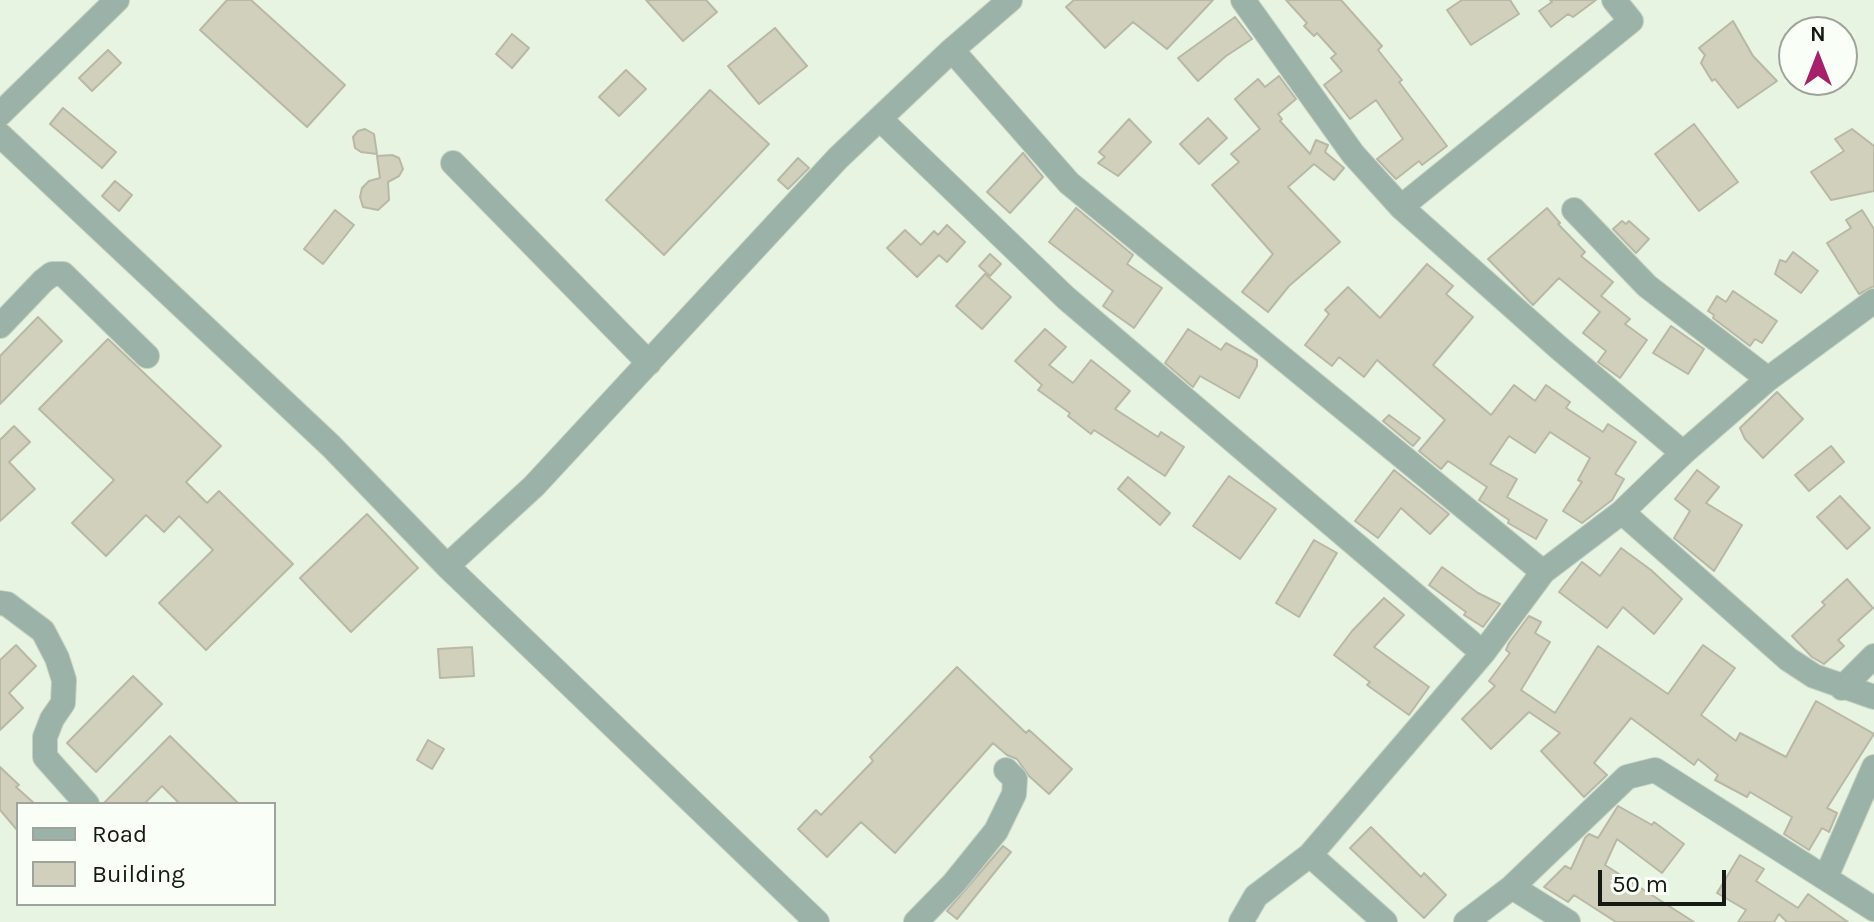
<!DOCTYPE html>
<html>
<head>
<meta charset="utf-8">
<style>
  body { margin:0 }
  #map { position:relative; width:1874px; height:922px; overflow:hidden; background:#e7f4e2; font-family:Karla,sans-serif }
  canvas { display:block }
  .legend { position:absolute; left:16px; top:802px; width:260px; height:104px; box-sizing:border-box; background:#f9fef7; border:2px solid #9ea39c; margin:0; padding:10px 14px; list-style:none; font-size:24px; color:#161a14 }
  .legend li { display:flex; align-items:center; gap:16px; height:40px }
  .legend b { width:40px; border:2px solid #9ea39c }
  .north { position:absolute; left:1778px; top:16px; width:80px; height:80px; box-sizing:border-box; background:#f9fef7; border:2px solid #9ea39c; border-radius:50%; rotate:0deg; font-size:22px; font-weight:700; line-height:32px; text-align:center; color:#161a14 }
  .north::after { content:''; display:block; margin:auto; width:28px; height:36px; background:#a7206a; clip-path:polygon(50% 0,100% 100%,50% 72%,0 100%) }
  .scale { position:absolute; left:1598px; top:870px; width:128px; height:36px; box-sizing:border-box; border:4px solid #161a14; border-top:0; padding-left:10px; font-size:24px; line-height:28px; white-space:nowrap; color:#161a14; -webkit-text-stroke:6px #f9fef7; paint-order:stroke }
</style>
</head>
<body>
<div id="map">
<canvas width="1874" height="922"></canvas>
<ul class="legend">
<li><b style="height:10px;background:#9ab2a7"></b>Road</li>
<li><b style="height:22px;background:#d0d0bd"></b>Building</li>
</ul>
<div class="north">N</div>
<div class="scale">50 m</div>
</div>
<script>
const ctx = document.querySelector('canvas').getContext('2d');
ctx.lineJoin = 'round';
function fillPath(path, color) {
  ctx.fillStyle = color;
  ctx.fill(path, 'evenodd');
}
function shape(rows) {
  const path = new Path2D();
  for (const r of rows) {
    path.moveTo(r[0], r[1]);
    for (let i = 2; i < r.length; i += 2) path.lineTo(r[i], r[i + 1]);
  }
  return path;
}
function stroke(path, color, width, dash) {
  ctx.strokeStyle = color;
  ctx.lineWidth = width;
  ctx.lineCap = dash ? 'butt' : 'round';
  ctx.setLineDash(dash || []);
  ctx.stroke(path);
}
const building = shape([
  [227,0,251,0,345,85,307,127,200,30,227,0],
  [646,0,706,0,717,12,683,41,646,0],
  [1074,0,1213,0,1167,49,1133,22,1105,48,1066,7,1074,0],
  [1286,0,1341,0,1382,46,1378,50,1402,80,1399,82,1447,146,1422,165,1419,161,1396,179,1377,159,1403,139,1376,100,1350,119,1324,85,1342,71,1331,58,1336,54,1317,33,1314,36,1304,26,1307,23,1286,0],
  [1462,0,1510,0,1519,14,1471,45,1447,10,1462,0],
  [1550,0,1596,0,1573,17,1568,14,1551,27,1539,11,1552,2,1550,0],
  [1235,17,1252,39,1226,56,1198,81,1178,58,1235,17],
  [1733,21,1753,56,1777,81,1738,108,1715,79,1712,81,1701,63,1705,55,1699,48,1733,21],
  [775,28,807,66,759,104,728,66,775,28],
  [512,34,529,48,512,68,496,54,512,34],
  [108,50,121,63,92,91,79,78,108,50],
  [626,70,646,89,619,116,599,97,626,70],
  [1279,76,1296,99,1278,114,1282,119,1280,121,1310,154,1316,140,1328,145,1325,152,1344,168,1334,180,1314,164,1288,187,1340,242,1289,286,1268,312,1242,292,1273,254,1212,185,1239,162,1231,154,1260,129,1235,99,1258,79,1265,87,1279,76],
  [710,90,769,144,664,255,606,200,710,90],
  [63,108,116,152,102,168,50,124,63,108],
  [1208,118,1227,138,1199,164,1180,144,1208,118],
  [1129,119,1151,142,1118,176,1098,163,1105,157,1099,152,1129,119],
  [1694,124,1738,182,1699,211,1655,154,1694,124],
  [365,129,374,134,377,154,361,152,355,148,353,137,358,131,365,129],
  [1852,129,1874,146,1874,191,1831,200,1811,172,1844,151,1835,139,1852,129],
  [1023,153,1043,177,1010,213,987,192,1023,153],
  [392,155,399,158,403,169,399,176,388,182,389,200,378,210,363,207,360,197,362,188,369,181,380,178,377,156,392,155],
  [798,158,809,168,788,189,778,180,798,158],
  [115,181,132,195,119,211,102,196,115,181],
  [1076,208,1133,255,1127,264,1162,288,1134,328,1103,306,1113,291,1049,242,1076,208],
  [1547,208,1560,223,1558,224,1585,252,1581,256,1613,282,1601,296,1630,319,1625,324,1647,340,1620,378,1598,362,1606,351,1583,333,1600,312,1559,278,1533,305,1488,259,1547,208],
  [335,210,354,225,323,264,304,249,335,210],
  [1862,210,1874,229,1874,286,1859,294,1827,243,1851,228,1846,220,1862,210],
  [1622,221,1626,224,1629,221,1649,239,1636,253,1613,229,1622,221],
  [947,225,965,242,947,262,939,255,917,277,887,248,905,230,921,245,934,231,938,235,947,225],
  [1793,252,1818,271,1801,293,1775,274,1780,260,1786,262,1793,252],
  [990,254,1001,264,990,276,979,266,990,254],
  [1427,264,1453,286,1446,294,1473,317,1433,365,1491,415,1514,385,1535,401,1546,385,1570,402,1566,408,1603,432,1608,424,1636,442,1615,474,1624,479,1612,500,1582,523,1563,511,1582,482,1578,480,1590,458,1550,432,1535,453,1509,436,1490,464,1517,479,1507,497,1547,520,1536,539,1508,523,1509,520,1479,500,1487,487,1448,461,1441,469,1419,451,1445,420,1377,360,1364,377,1339,357,1332,366,1305,345,1329,314,1325,310,1348,287,1380,318,1427,264],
  [985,274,1011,297,982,329,956,306,985,274],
  [1733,291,1777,321,1762,343,1755,339,1750,346,1713,318,1714,315,1708,311,1717,296,1726,302,1733,291],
  [38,317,62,341,0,404,0,356,38,317],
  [1671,326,1704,349,1688,374,1653,353,1671,326],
  [1045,329,1066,347,1049,365,1073,383,1091,360,1130,391,1115,409,1158,437,1161,432,1184,447,1165,476,1094,430,1091,434,1068,416,1070,413,1038,390,1042,385,1015,361,1045,329],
  [1188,329,1221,350,1226,343,1257,360,1257,366,1239,398,1200,376,1193,387,1165,363,1188,329],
  [108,339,221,446,186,482,207,503,219,491,293,564,206,650,159,603,213,550,179,516,164,532,146,515,106,556,72,523,114,480,39,409,108,339],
  [1777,392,1803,419,1763,458,1745,439,1740,428,1777,392],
  [1389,415,1420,438,1413,446,1383,421,1389,415],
  [14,426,30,442,9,462,35,489,0,521,0,440,14,426],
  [1831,446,1844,462,1809,491,1795,475,1831,446],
  [1394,470,1449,514,1430,534,1401,508,1378,538,1355,521,1394,470],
  [1697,470,1719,487,1706,503,1742,525,1714,571,1674,538,1690,511,1675,499,1697,470],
  [1229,476,1276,509,1240,559,1193,526,1229,476],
  [1128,477,1170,513,1160,525,1118,489,1128,477],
  [1840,496,1870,528,1847,549,1817,517,1840,496],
  [367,514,418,568,351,632,300,578,367,514],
  [1314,540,1337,553,1299,617,1276,603,1314,540],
  [1621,548,1651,570,1682,599,1654,634,1623,607,1607,628,1559,592,1582,562,1600,576,1621,548],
  [1442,567,1478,593,1500,604,1483,627,1464,615,1466,612,1429,585,1442,567],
  [1847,579,1873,608,1838,640,1844,646,1824,664,1812,657,1792,636,1825,605,1822,602,1847,579],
  [1384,598,1404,615,1374,647,1429,687,1409,715,1367,685,1370,682,1334,655,1352,631,1384,598],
  [1529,616,1541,622,1535,633,1550,642,1521,690,1555,713,1598,646,1668,694,1703,645,1735,668,1701,715,1736,741,1740,733,1786,757,1816,701,1874,734,1827,808,1837,813,1829,832,1822,828,1809,850,1784,834,1792,817,1750,792,1747,797,1715,780,1718,775,1698,759,1694,765,1631,718,1594,763,1607,775,1584,797,1541,751,1560,733,1529,712,1491,749,1462,719,1495,686,1489,681,1510,653,1506,650,1509,643,1529,616],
  [16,645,36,666,9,693,23,708,0,730,0,660,16,645],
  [472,647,474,676,440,678,438,649,472,647],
  [957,667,1026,733,1029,730,1072,769,1049,794,1029,776,1017,759,1007,755,993,743,895,853,861,822,827,857,798,829,816,810,821,815,873,761,870,757,957,667],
  [133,676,162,704,96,772,67,743,133,676],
  [170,736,239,804,180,804,162,786,144,804,103,804,170,736],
  [428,740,444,749,432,769,417,760,428,740],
  [0,767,19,785,16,787,35,804,18,804,18,831,0,810,0,767],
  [1618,806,1652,825,1654,822,1684,844,1662,873,1617,839,1605,865,1694,922,1616,922,1574,895,1568,902,1544,887,1565,866,1571,869,1585,838,1589,834,1598,838,1618,806],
  [1371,827,1421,877,1424,873,1446,895,1424,918,1350,848,1371,827],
  [1003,846,1011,852,957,919,947,911,1003,846],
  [1740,855,1764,869,1756,881,1798,908,1808,894,1848,922,1787,922,1779,914,1774,922,1738,922,1746,910,1717,893,1740,855]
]);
const minor = shape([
  [1243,0,1353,154,1401,207,1558,347,1683,453],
  [952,50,1069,183,1543,572],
  [0,114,117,0],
  [880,119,1066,298,1483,653],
  [0,135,331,446,447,566,817,922],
  [453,163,649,363],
  [1401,207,1631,21,1614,0],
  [1574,210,1647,286,1768,379],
  [0,326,43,281,52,274,63,274,147,356],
  [1622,512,1788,659,1814,676,1874,697],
  [447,566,534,486,838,158,952,50,1010,0],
  [0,603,7,604,43,631,57,658,64,680,63,703,52,719,45,737,45,757,87,804],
  [1842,688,1874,656],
  [1310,855,1385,922],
  [1826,877,1874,767],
  [1512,887,1568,922],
  [916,922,954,883,996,831,1014,794,1015,779,1006,770],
  [1241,922,1256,896,1310,855,1483,653,1543,572,1622,512,1683,453,1768,379,1874,301],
  [1466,922,1512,887,1627,777,1655,770,1874,909]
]);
fillPath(building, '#d0d0bd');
stroke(building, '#b8b8a5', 2);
stroke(minor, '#c6d1c1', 26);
stroke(minor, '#9ab2a7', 24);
</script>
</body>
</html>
